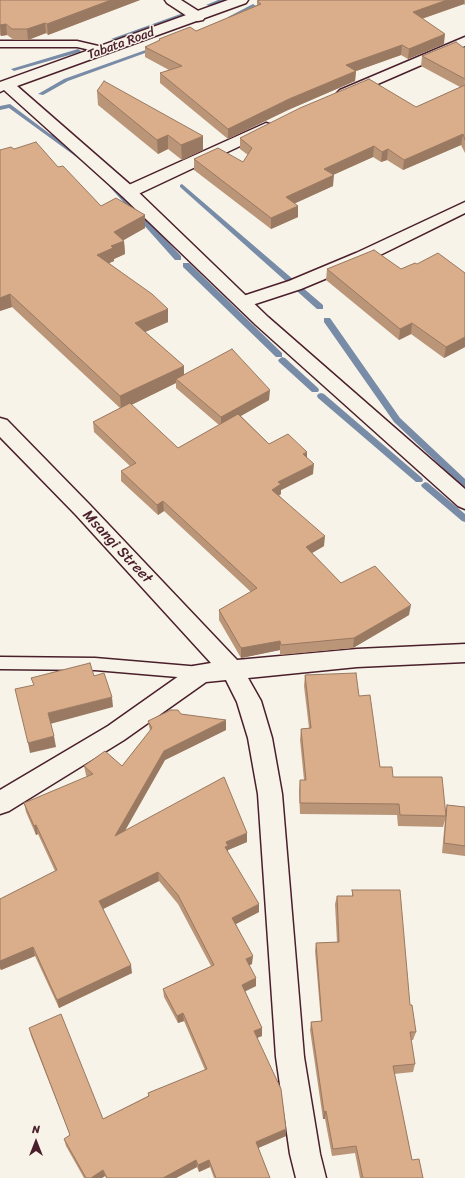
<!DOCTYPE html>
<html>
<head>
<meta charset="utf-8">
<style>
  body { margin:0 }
  #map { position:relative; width:465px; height:1178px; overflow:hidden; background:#f7f3e8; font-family:Sriracha,sans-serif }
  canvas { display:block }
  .north { position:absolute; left:16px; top:1122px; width:40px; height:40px; -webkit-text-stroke:3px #f7f3e8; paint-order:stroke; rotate:0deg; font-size:11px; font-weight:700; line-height:16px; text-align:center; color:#4a1f2b }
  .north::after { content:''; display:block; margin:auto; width:14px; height:18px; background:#4a1f2b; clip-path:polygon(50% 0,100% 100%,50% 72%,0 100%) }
</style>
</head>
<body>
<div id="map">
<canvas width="465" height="1178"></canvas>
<div class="north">N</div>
</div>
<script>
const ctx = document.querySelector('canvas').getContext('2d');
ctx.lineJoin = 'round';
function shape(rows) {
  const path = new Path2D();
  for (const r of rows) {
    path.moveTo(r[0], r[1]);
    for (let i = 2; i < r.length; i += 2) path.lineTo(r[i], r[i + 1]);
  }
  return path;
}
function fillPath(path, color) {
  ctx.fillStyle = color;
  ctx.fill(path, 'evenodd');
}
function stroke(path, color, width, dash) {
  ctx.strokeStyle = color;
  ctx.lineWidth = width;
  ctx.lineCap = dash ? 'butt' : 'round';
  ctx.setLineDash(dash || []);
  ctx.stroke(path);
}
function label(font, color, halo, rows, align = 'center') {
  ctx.font = font + ' Sriracha,sans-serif';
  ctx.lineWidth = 3;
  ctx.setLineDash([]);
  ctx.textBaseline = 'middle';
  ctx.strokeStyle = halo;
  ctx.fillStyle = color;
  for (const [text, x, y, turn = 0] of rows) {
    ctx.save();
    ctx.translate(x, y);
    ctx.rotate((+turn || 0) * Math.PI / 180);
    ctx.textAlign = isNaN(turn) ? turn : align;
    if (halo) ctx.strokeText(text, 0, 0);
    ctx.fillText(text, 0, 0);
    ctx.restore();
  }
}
const stream = shape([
  [218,0,226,0,211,6,206,5,218,0],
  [253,4,256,6,255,7,233,18,228,17,253,4],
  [186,12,188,13,188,15,116,40,111,39,186,12],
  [154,47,159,48,68,81,43,95,38,94,64,79,154,47],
  [78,49,81,51,80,52,14,71,11,69,78,49],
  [10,104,50,134,53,135,86,159,86,161,82,161,9,108,0,110,0,106,10,104],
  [111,183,113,184,181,256,181,260,175,260,109,186,109,184,111,183],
  [182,184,323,305,323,309,317,309,180,187,180,185,182,184],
  [183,263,189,263,282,353,282,357,276,357,183,267,183,263],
  [324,318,330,318,400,418,465,479,465,487,462,486,394,422,324,322,324,318],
  [282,357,285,358,318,388,319,390,318,392,312,392,279,362,278,360,282,357],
  [321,393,324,394,422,478,423,480,422,482,416,482,318,398,317,396,318,394,321,393],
  [425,482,428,483,465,514,465,522,462,521,422,487,421,485,425,482]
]);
const service = shape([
  [0,41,77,41,107,48,109,50,104,53,77,47,0,47,0,41],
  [0,657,95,658,201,667,206,669,208,673,206,677,201,679,95,670,0,669,0,657]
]);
const minor = shape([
  [165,0,181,0,203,14,205,17,203,20,198,21,193,20,167,3,165,0],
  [465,37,465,46,350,96,345,98,340,96,337,93,340,90,465,37],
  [266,123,272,125,274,128,272,131,134,196,128,197,122,196,120,192,122,188,266,123],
  [465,202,465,213,368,261,301,289,249,306,243,308,237,306,234,302,237,298,289,281,356,253,465,202],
  [0,418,7,420,90,505,237,660,357,649,465,644,465,662,357,667,248,678,261,701,272,738,282,794,304,1057,320,1154,326,1178,296,1178,290,1154,276,1057,258,794,248,738,237,702,226,680,206,682,124,740,9,811,0,814,0,790,108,726,193,666,211,663,76,515,0,437,0,418]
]);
const secondary = shape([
  [228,0,248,0,246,3,17,86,134,188,268,317,465,489,465,509,458,506,256,325,122,196,4,90,0,92,0,82,228,0]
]);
const wall = shape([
  [0,0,140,0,48,35,46,33,28,40,14,40,7,35,1,36,0,35],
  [260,0,465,0,465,5,464,4,422,19,444,44,408,59,401,55,356,71,355,81,288,110,228,139,160,83,160,73,169,70,145,57,145,47,159,41,159,39,196,31,257,5,257,1],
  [465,47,465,153,461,145,403,170,387,160,381,162,373,157,333,175,333,186,294,203,298,206,298,217,271,229,194,170,194,159,243,162,248,155,240,149,240,138,416,107,460,87,421,66,422,56],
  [97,91,203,150,182,160,168,149,158,154,98,105],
  [14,149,58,167,101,206,145,215,145,228,123,240,124,241,125,254,114,259,114,261,109,263,168,309,168,322,145,332,184,366,184,374,269,400,241,416,269,444,307,458,313,474,281,490,281,494,279,495,324,546,312,553,341,583,409,615,353,648,280,655,280,650,241,658,219,620,219,610,251,592,164,511,158,515,121,481,121,471,130,466,94,432,93,422,120,408,12,307,0,311,0,150],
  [176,383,176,388,219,425,178,448,131,405],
  [417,264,465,273,465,347,444,358,411,334,399,340,326,280,327,269,401,269],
  [305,675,359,696,380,767,393,777,445,813,447,805,465,807,465,856,442,853,445,820,443,827,398,826,397,815,300,814,299,791,300,780,304,780,300,740,301,729,309,728,304,686],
  [181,714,226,730,165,760,124,831,247,842,228,850,228,853,259,912,236,924,252,964,249,965,256,986,245,991,262,1028,262,1036,257,1038,286,1136,258,1148,270,1178,214,1178,210,1167,199,1172,197,1167,176,1178,106,1178,105,1176,102,1178,84,1178,66,1146,64,1139,70,1135,31,1036,29,1028,103,1119,148,1096,148,1093,205,1070,184,1021,178,1023,164,997,163,989,211,966,178,904,159,881,103,909,132,973,59,1008,35,956,1,970,0,968,0,899,55,871,38,834,36,835,26,812,24,803,87,777,86,775,84,766,122,766,150,731,148,721],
  [352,890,410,1005,416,1032,413,1040,411,1040,415,1064,413,1072,394,1074,412,1160,423,1178,360,1178,355,1153,332,1156,325,1119,323,1119,310,1030,311,1022,321,1021,315,951,316,943,337,942,335,904,337,896,352,896]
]);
const shadedWall = shape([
  [111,0,140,0,48,35,47,24],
  [447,0,464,0,464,4,412,22,413,12],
  [45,23,46,33,28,40,27,29],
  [6,24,7,35,1,36,0,25],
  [445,34,444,44,408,59,409,49],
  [402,45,401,55,345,75,346,65],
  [356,71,355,81,288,110,228,139,228,129,289,99],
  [463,134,461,145,403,170,404,160],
  [168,135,168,149,158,154,157,140],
  [203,136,203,150,182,160,181,145],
  [374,146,373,157,324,179,324,169],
  [388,149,387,160,381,162,382,152],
  [334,175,333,186,285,208,286,197],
  [298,206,298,217,271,229,271,218],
  [145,215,145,228,117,244,124,241,125,254,114,259,114,261,98,268,97,255,114,232],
  [10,294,12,307,0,311,0,298],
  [168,309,168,322,136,336,135,323],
  [412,323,411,334,399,340,400,329],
  [465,337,465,347,444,358,446,347],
  [184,366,184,379,176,379,176,383,121,410,120,396],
  [270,390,269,400,221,427,221,417],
  [307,452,307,462,303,454],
  [314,464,313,474,281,490,281,494,272,500,272,490,278,482],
  [163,501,164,511,158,515,157,505],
  [325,536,324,546,305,557,306,547],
  [411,605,409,615,353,648,354,638],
  [280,641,280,650,241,658,241,648],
  [112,697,113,707,50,724,48,713],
  [226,720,226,730,165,760,117,845,115,836,164,751],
  [54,736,56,747,30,753,28,743],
  [36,825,38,834,36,835,34,826],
  [247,833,247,842,228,850,228,855,225,847,226,842],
  [158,872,159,881,101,910,99,901],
  [259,904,259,912,232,926,232,918],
  [33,947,35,956,1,970,0,968,0,961],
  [253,956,252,964,246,967,246,959],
  [131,965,132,973,59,1008,57,1000],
  [256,978,256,986,242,993,242,985],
  [183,1013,184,1021,178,1023,177,1016],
  [262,1028,262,1036,254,1039,254,1031],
  [326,1111,325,1119,323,1119,324,1112],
  [286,1129,286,1136,256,1149,256,1142],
  [196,1160,197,1167,176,1178,163,1178],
  [209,1160,210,1167,199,1172,198,1165],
  [103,1170,105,1176,102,1178,91,1178]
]);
const building = shape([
  [0,0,111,0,47,24,45,23,27,29,12,29,6,24,0,25,0,0],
  [260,0,447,0,413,12,445,34,409,49,402,45,346,65,356,71,289,99,228,129,160,73,182,66,145,47,160,40,159,39,190,27,196,31,261,4,257,1,260,0],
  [456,42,464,48,465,47,465,79,422,56,456,42],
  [369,79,416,107,465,85,465,140,463,134,404,160,388,149,382,152,374,146,324,169,334,175,286,197,298,206,271,218,194,159,218,148,243,162,252,148,240,138,300,108,369,79],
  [104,81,203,136,181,145,168,135,157,140,97,91,104,81],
  [36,142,58,167,63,166,101,206,116,198,145,215,114,232,124,241,111,246,113,248,97,255,152,294,168,309,135,323,184,366,120,396,10,294,0,298,0,150,11,147,14,149,36,142],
  [374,250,401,269,415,263,417,264,438,253,465,273,465,337,446,347,412,323,400,329,327,269,374,250],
  [232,349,270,390,221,417,176,379,232,349],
  [130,403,178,448,238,414,269,444,288,434,307,452,303,454,314,464,278,482,281,484,272,490,325,536,306,547,341,583,375,566,411,605,354,638,281,645,280,641,241,648,219,610,257,588,163,501,157,505,121,471,136,463,93,422,130,403],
  [90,663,94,676,104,673,112,697,48,713,54,736,28,743,15,689,34,685,31,678,90,663],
  [356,673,359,696,370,695,380,767,392,767,393,777,442,777,446,816,400,815,399,804,300,803,300,780,306,780,301,729,311,728,305,675,356,673],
  [171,710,178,710,181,714,226,720,164,751,115,836,224,777,247,833,226,842,228,846,225,847,259,904,232,918,253,956,246,959,256,978,242,985,262,1028,254,1031,281,1089,286,1129,256,1142,270,1178,216,1178,209,1160,198,1165,196,1160,163,1178,107,1178,103,1170,91,1178,86,1178,64,1139,70,1135,29,1028,61,1014,103,1119,149,1096,148,1093,207,1069,183,1013,177,1016,163,989,214,965,178,895,158,872,99,901,131,965,57,1000,33,947,0,961,0,899,57,870,36,825,34,826,24,803,93,774,84,766,105,751,122,766,152,728,148,721,171,710],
  [447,805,465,807,465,846,444,843,447,805],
  [352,890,400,890,410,1005,412,1005,416,1032,410,1032,415,1064,393,1066,412,1160,419,1159,423,1178,363,1178,356,1146,333,1149,326,1111,324,1112,311,1022,322,1021,316,943,339,942,337,896,353,896,352,890]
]);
const farStreetnames = [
  ["Tabata Road",121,44,-20]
];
const streetNames = [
  ["Msangi Street",117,547,47]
];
fillPath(stream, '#798ca7');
stroke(service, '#4a1f2b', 3);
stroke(minor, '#4a1f2b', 3);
stroke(secondary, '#4a1f2b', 3);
fillPath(service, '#f7f3e8');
fillPath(minor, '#f7f3e8');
fillPath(secondary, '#f7f3e8');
fillPath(wall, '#bb9578');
fillPath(shadedWall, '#997961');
fillPath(building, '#daad8b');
stroke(building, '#997961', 1);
label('13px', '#4a1f2b', '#f7f3e8', farStreetnames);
label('15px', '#4a1f2b', '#f7f3e8', streetNames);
</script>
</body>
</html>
